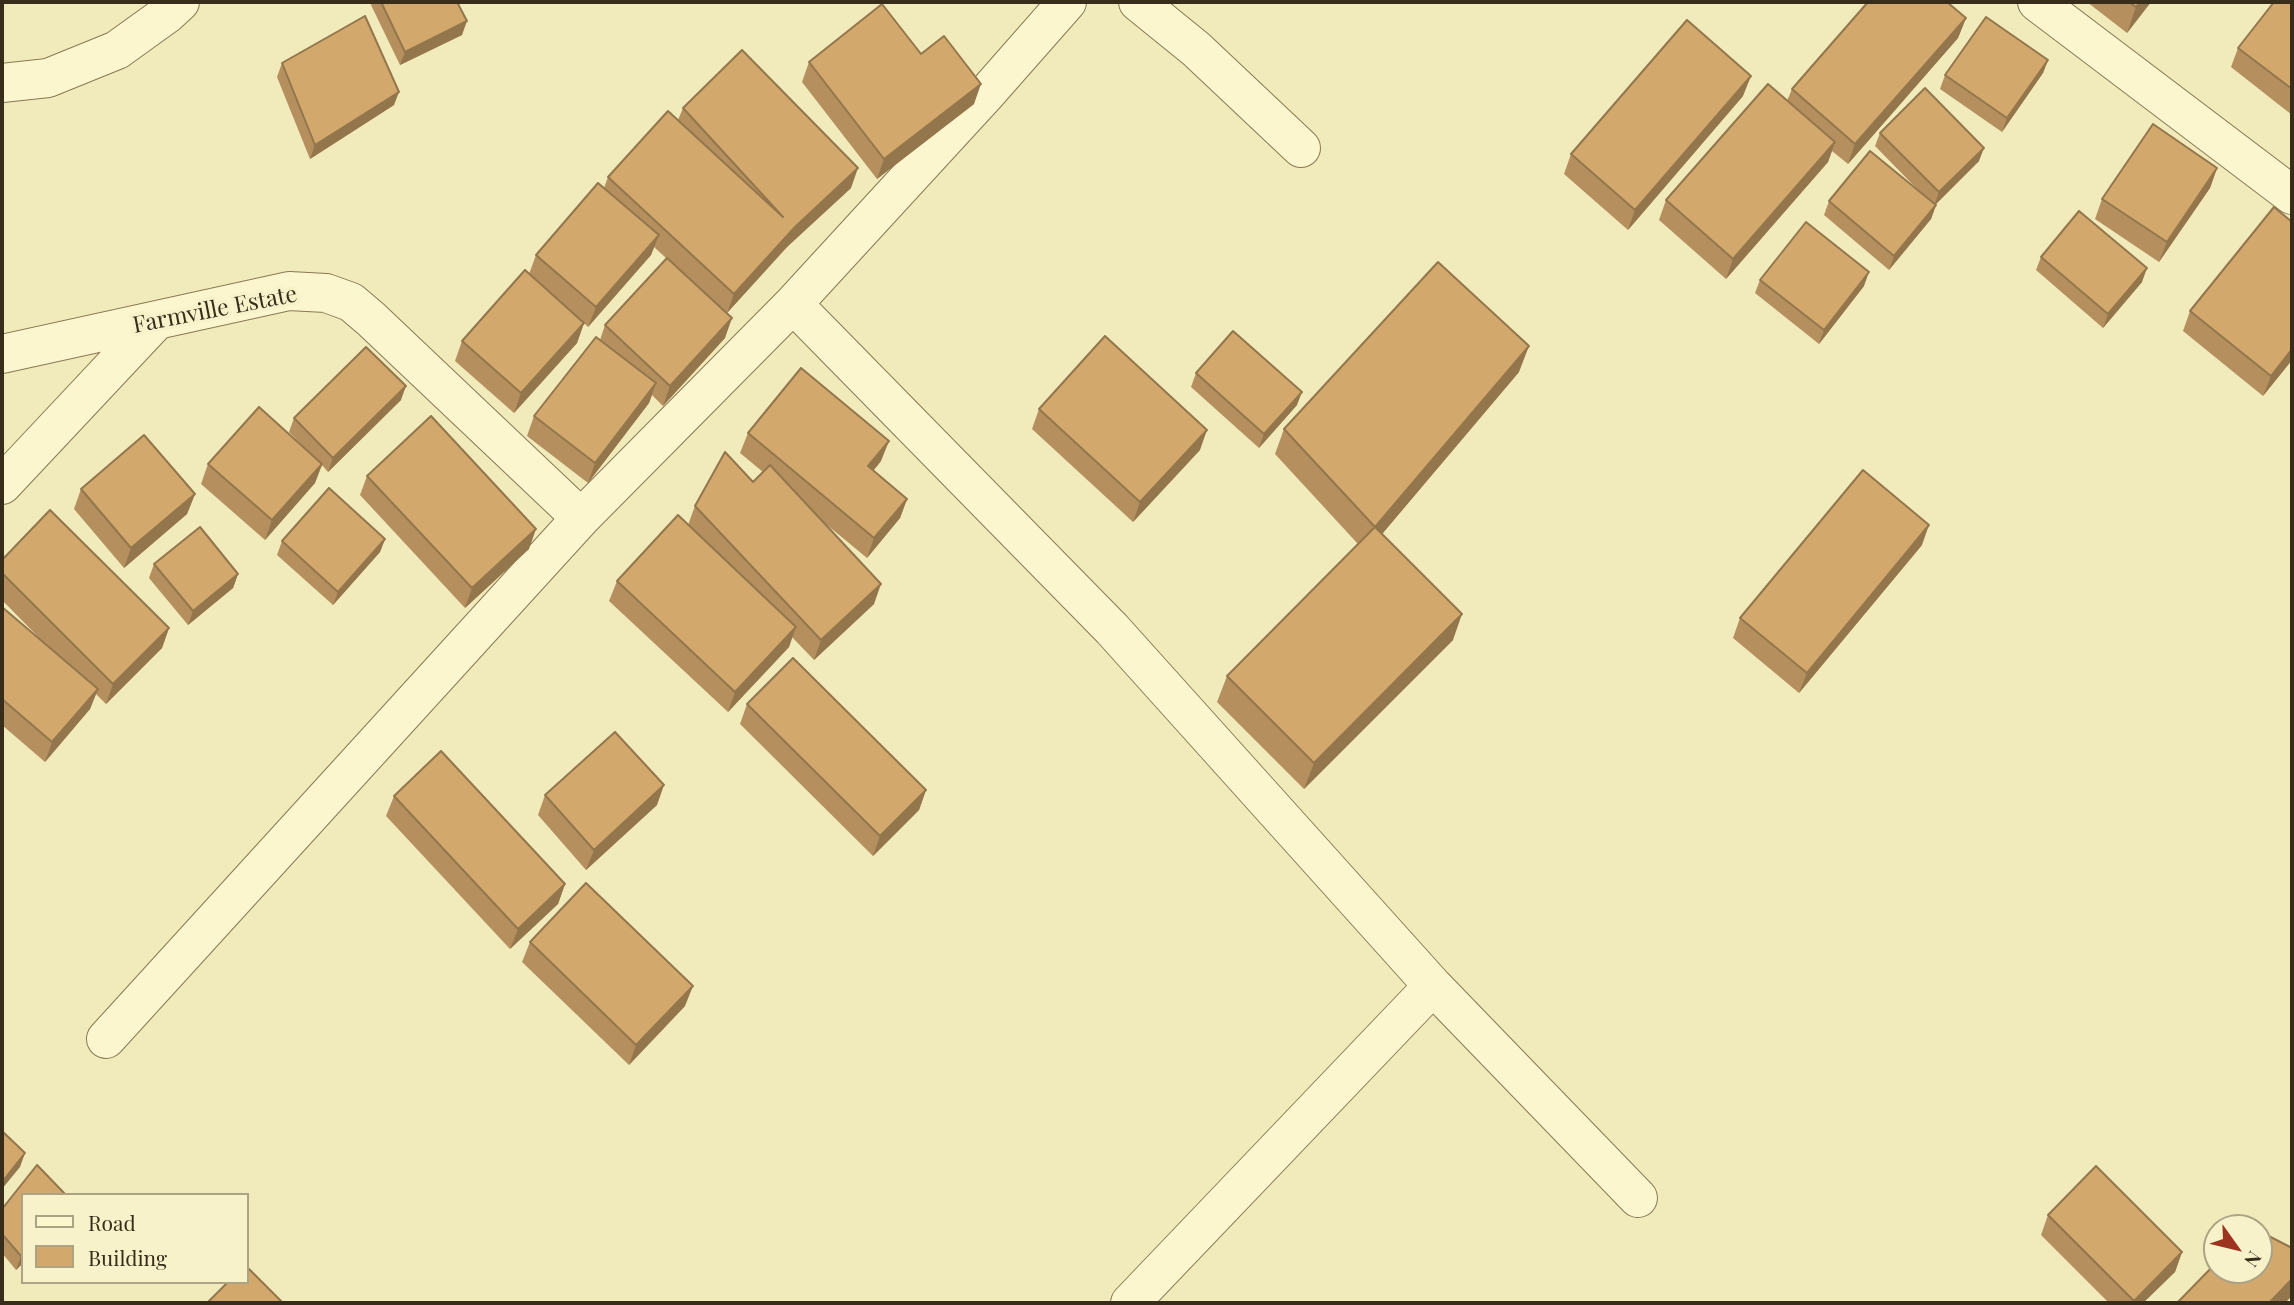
<!DOCTYPE html>
<html>
<head>
<meta charset="utf-8">
<style>
  body { margin:0 }
  #map { position:relative; width:2294px; height:1305px; overflow:hidden; background:#f1eabb; font-family:"Playfair Display",serif }
  canvas { display:block }
  .frame { position:absolute; inset:0; border:4px solid #372d1a; pointer-events:none }
  .legend { position:absolute; left:21px; top:1193px; width:228px; height:91px; box-sizing:border-box; background:#f8f2cb; border:2px solid #aba384; margin:0; padding:9px 12px; list-style:none; font-size:21px; color:#372d1a }
  .legend li { display:flex; align-items:center; gap:14px; height:35px }
  .legend b { width:35px; border:2px solid #aba384 }
  .north { position:absolute; left:2203px; top:1214px; width:70px; height:70px; box-sizing:border-box; background:#f8f2cb; border:2px solid #aba384; border-radius:50%; rotate:124deg; font-size:19px; font-weight:700; line-height:28px; text-align:center; color:#372d1a }
  .north::after { content:''; display:block; margin:auto; width:24px; height:32px; background:#9c341f; clip-path:polygon(50% 0,100% 100%,50% 72%,0 100%) }
</style>
</head>
<body>
<div id="map">
<canvas width="2294" height="1305"></canvas>
<div class="frame"></div>
<ul class="legend">
<li><b style="height:9px;background:#fbf6ce"></b>Road</li>
<li><b style="height:19px;background:#d2a86d"></b>Building</li>
</ul>
<div class="north">N</div>
</div>
<script>
const ctx = document.querySelector('canvas').getContext('2d');
ctx.lineJoin = 'round';
function shape(rows) {
  const path = new Path2D();
  for (const r of rows) {
    path.moveTo(r[0], r[1]);
    for (let i = 2; i < r.length; i += 2) path.lineTo(r[i], r[i + 1]);
  }
  return path;
}
function stroke(path, color, width, dash) {
  ctx.strokeStyle = color;
  ctx.lineWidth = width;
  ctx.lineCap = dash ? 'butt' : 'round';
  ctx.setLineDash(dash || []);
  ctx.stroke(path);
}
function fillPath(path, color) {
  ctx.fillStyle = color;
  ctx.fill(path, 'evenodd');
}
function label(font, color, halo, rows, align = 'center') {
  ctx.font = font + ' "Playfair Display",serif';
  ctx.lineWidth = 7;
  ctx.setLineDash([]);
  ctx.textBaseline = 'middle';
  ctx.strokeStyle = halo;
  ctx.fillStyle = color;
  for (const [text, x, y, turn = 0] of rows) {
    ctx.save();
    ctx.translate(x, y);
    ctx.rotate((+turn || 0) * Math.PI / 180);
    ctx.textAlign = isNaN(turn) ? turn : align;
    if (halo) ctx.strokeText(text, 0, 0);
    ctx.fillText(text, 0, 0);
    ctx.restore();
  }
}
const minor = shape([
  [1138,2,1196,49,1301,148],
  [2037,2,2292,195],
  [2,83,48,78,117,50,167,14,180,2],
  [793,304,1112,629,1433,986,1638,1198],
  [2,354,289,291,326,293,351,302,371,319,581,518,793,304,986,94,1067,2],
  [2,485,155,322],
  [106,1039,581,518],
  [1130,1303,1433,986]
]);
const wall = shape([
  [372,2,457,2,462,35,400,65,371,5],
  [2087,2,2151,2,2127,33],
  [2292,2,2292,115,2231,67,2238,48],
  [1966,18,1958,38,1848,164,1832,151,1828,162,1726,279,1659,220,1666,200,1787,101,1792,89],
  [921,54,974,104,877,179,802,82,809,62],
  [2048,60,2043,73,2002,132,1940,89,1945,75],
  [282,63,394,105,310,159,277,77],
  [1743,96,1628,230,1564,174,1571,154],
  [683,108,851,188,787,247,727,313,725,338,663,406,652,395,649,403,588,483,527,436,534,416,600,340,605,325,666,258,654,247,651,255,588,327,584,323,577,343,514,413,455,361,462,341,529,274,536,255,604,188,608,177,678,120],
  [1880,133,1979,161,1935,205,1936,205,1931,219,1889,270,1824,215,1829,201,1921,193,1875,146],
  [2217,168,2210,188,2159,262,2095,219,2102,199],
  [2292,222,2292,360,2263,396,2183,331,2190,311],
  [2041,257,2142,282,2103,328,2036,270],
  [1760,280,1864,286,1819,344,1755,293],
  [1519,372,1382,534,1453,640,1304,789,1217,702,1227,676,1358,544,1275,454,1284,429],
  [1196,373,1297,405,1259,448,1191,387],
  [401,400,328,472,322,465,315,483,265,540,201,484,208,464,303,446,289,432,294,418],
  [1039,409,1200,450,1133,522,1032,429],
  [748,433,881,461,873,471,907,499,900,518,867,558,821,520,874,604,814,660,792,637,789,647,728,712,609,601,617,581,688,525,695,506,753,482,763,472,740,453],
  [367,476,529,549,465,608,360,495],
  [81,489,195,494,187,514,124,568,74,509],
  [385,539,380,552,333,605,277,555,282,541],
  [1922,545,1799,693,1733,638,1740,618],
  [2,560,169,628,162,648,106,704,96,694,90,709,45,762,2,725,2,607,49,648,2,600],
  [154,564,238,574,233,588,188,625,149,578],
  [747,704,926,790,919,810,873,856,740,724],
  [545,795,657,805,586,870,538,815],
  [394,796,565,884,558,904,510,949,386,816],
  [530,942,685,1006,629,1065,522,962],
  [23,1195,23,1263,16,1270,2,1253,2,1209],
  [2048,1215,2182,1252,2175,1272,2143,1303,2109,1303,2041,1235]
]);
const shadedWall = shape([
  [2140,2,2151,2,2127,33,2136,7],
  [1966,18,1958,38,1848,164,1855,144],
  [467,21,462,35,400,65,405,52],
  [2048,60,2043,73,2002,132,2007,118],
  [1751,76,1743,96,1628,230,1635,210],
  [981,84,974,104,877,179,884,159],
  [399,92,394,105,310,159,315,145],
  [1835,142,1828,162,1726,279,1733,259],
  [1984,148,1979,161,1934,206,1939,192],
  [858,168,851,188,787,247,727,313,734,294,795,227],
  [2217,168,2210,188,2159,262,2167,242],
  [1936,205,1931,219,1889,270,1894,256],
  [659,235,651,255,588,327,596,307],
  [2147,268,2142,282,2103,328,2108,314],
  [1869,272,1864,286,1819,344,1824,330],
  [732,318,725,338,663,406,670,386],
  [584,323,577,343,514,413,521,393],
  [1529,346,1519,372,1366,553,1375,527],
  [2292,349,2292,360,2263,396,2271,376],
  [656,383,649,403,588,483,595,463],
  [406,386,401,400,328,472,333,458],
  [1302,392,1297,405,1259,448,1264,434],
  [1207,430,1200,450,1133,522,1140,502],
  [889,441,881,461,861,486,868,466],
  [322,464,315,483,265,540,272,520],
  [195,494,187,514,124,568,131,548],
  [907,499,900,518,867,558,874,538],
  [1929,525,1922,545,1799,693,1807,673],
  [536,529,529,549,465,608,472,588],
  [385,539,380,552,333,605,338,592],
  [238,574,233,588,188,625,193,611],
  [881,584,874,604,814,660,821,640],
  [1462,614,1453,640,1304,789,1314,763],
  [796,627,789,647,728,712,735,692],
  [169,628,162,648,106,704,113,684],
  [98,689,90,709,45,762,52,742],
  [664,785,657,805,586,870,594,850],
  [926,790,919,810,873,856,880,836],
  [565,884,558,904,510,949,518,929],
  [693,986,685,1006,629,1065,636,1045],
  [25,1153,20,1167,2,1189,2,1182],
  [2182,1252,2175,1272,2143,1303,2133,1303,2134,1301],
  [23,1255,23,1263,16,1270,21,1256],
  [2292,1279,2292,1296,2285,1303,2269,1303]
]);
const building = shape([
  [381,2,457,2,467,21,405,52,381,2],
  [1868,2,1947,2,1966,18,1855,144,1792,89,1868,2],
  [2129,2,2140,2,2136,7,2129,2],
  [2274,2,2292,2,2292,89,2238,48,2274,2],
  [882,4,921,54,944,36,981,84,884,159,809,62,882,4],
  [365,16,399,92,315,145,282,63,365,16],
  [1986,17,2048,60,2007,118,1945,75,1986,17],
  [1687,20,1751,76,1635,210,1571,154,1687,20],
  [742,50,858,168,795,227,734,294,608,177,668,111,783,217,683,108,742,50],
  [1768,84,1835,142,1733,259,1666,200,1768,84],
  [1925,88,1984,148,1939,192,1880,133,1925,88],
  [2153,124,2217,168,2167,242,2102,199,2153,124],
  [1870,151,1936,205,1894,256,1829,201,1870,151],
  [598,183,659,235,596,307,536,255,598,183],
  [2274,207,2292,222,2292,349,2271,376,2190,311,2274,207],
  [2079,211,2147,268,2108,314,2041,257,2079,211],
  [1806,222,1869,272,1824,330,1760,280,1806,222],
  [667,258,732,318,670,386,605,325,667,258],
  [1438,262,1529,346,1375,527,1284,429,1438,262],
  [525,270,584,323,521,393,462,341,525,270],
  [1233,331,1302,392,1264,434,1196,373,1233,331],
  [1105,336,1207,430,1140,502,1039,409,1105,336],
  [596,337,656,383,595,463,534,416,596,337],
  [366,347,406,386,333,458,294,418,366,347],
  [801,368,889,441,868,466,907,499,874,538,748,433,801,368],
  [259,407,322,464,272,520,208,464,259,407],
  [431,416,536,529,472,588,367,476,431,416],
  [144,435,195,494,131,548,81,489,144,435],
  [725,452,753,482,770,465,881,584,821,640,695,506,725,452],
  [1863,470,1929,525,1807,673,1740,618,1863,470],
  [329,488,385,539,338,592,282,541,329,488],
  [50,510,169,628,113,684,2,573,2,560,50,510],
  [678,515,796,627,735,692,617,581,678,515],
  [200,527,238,574,193,611,154,564,200,527],
  [1375,527,1462,614,1314,763,1227,676,1375,527],
  [2,607,98,689,52,742,2,699,2,607],
  [793,658,926,790,880,836,747,704,793,658],
  [615,732,664,785,594,850,545,795,615,732],
  [441,751,565,884,518,929,394,796,441,751],
  [586,883,693,986,636,1045,530,942,586,883],
  [2,1131,25,1153,2,1182,2,1131],
  [37,1165,66,1195,23,1195,23,1255,21,1256,2,1234,2,1209,37,1165],
  [2096,1166,2182,1252,2134,1301,2048,1215,2096,1166],
  [2259,1231,2292,1248,2292,1279,2269,1303,2177,1303,2217,1262,2217,1270,2259,1270,2259,1231],
  [247,1267,283,1303,207,1303,228,1282,247,1282,247,1267]
]);
const streetNames = [
  ["Farmville Estate",215,310,-11]
];
stroke(minor, '#897954', 40);
stroke(minor, '#fbf6ce', 38);
fillPath(wall, '#b5905e');
fillPath(shadedWall, '#93764c');
fillPath(building, '#d2a86d');
stroke(building, '#93764c', 2);
label('23px', '#372d1a', '#f8f2cb', streetNames);
</script>
</body>
</html>
